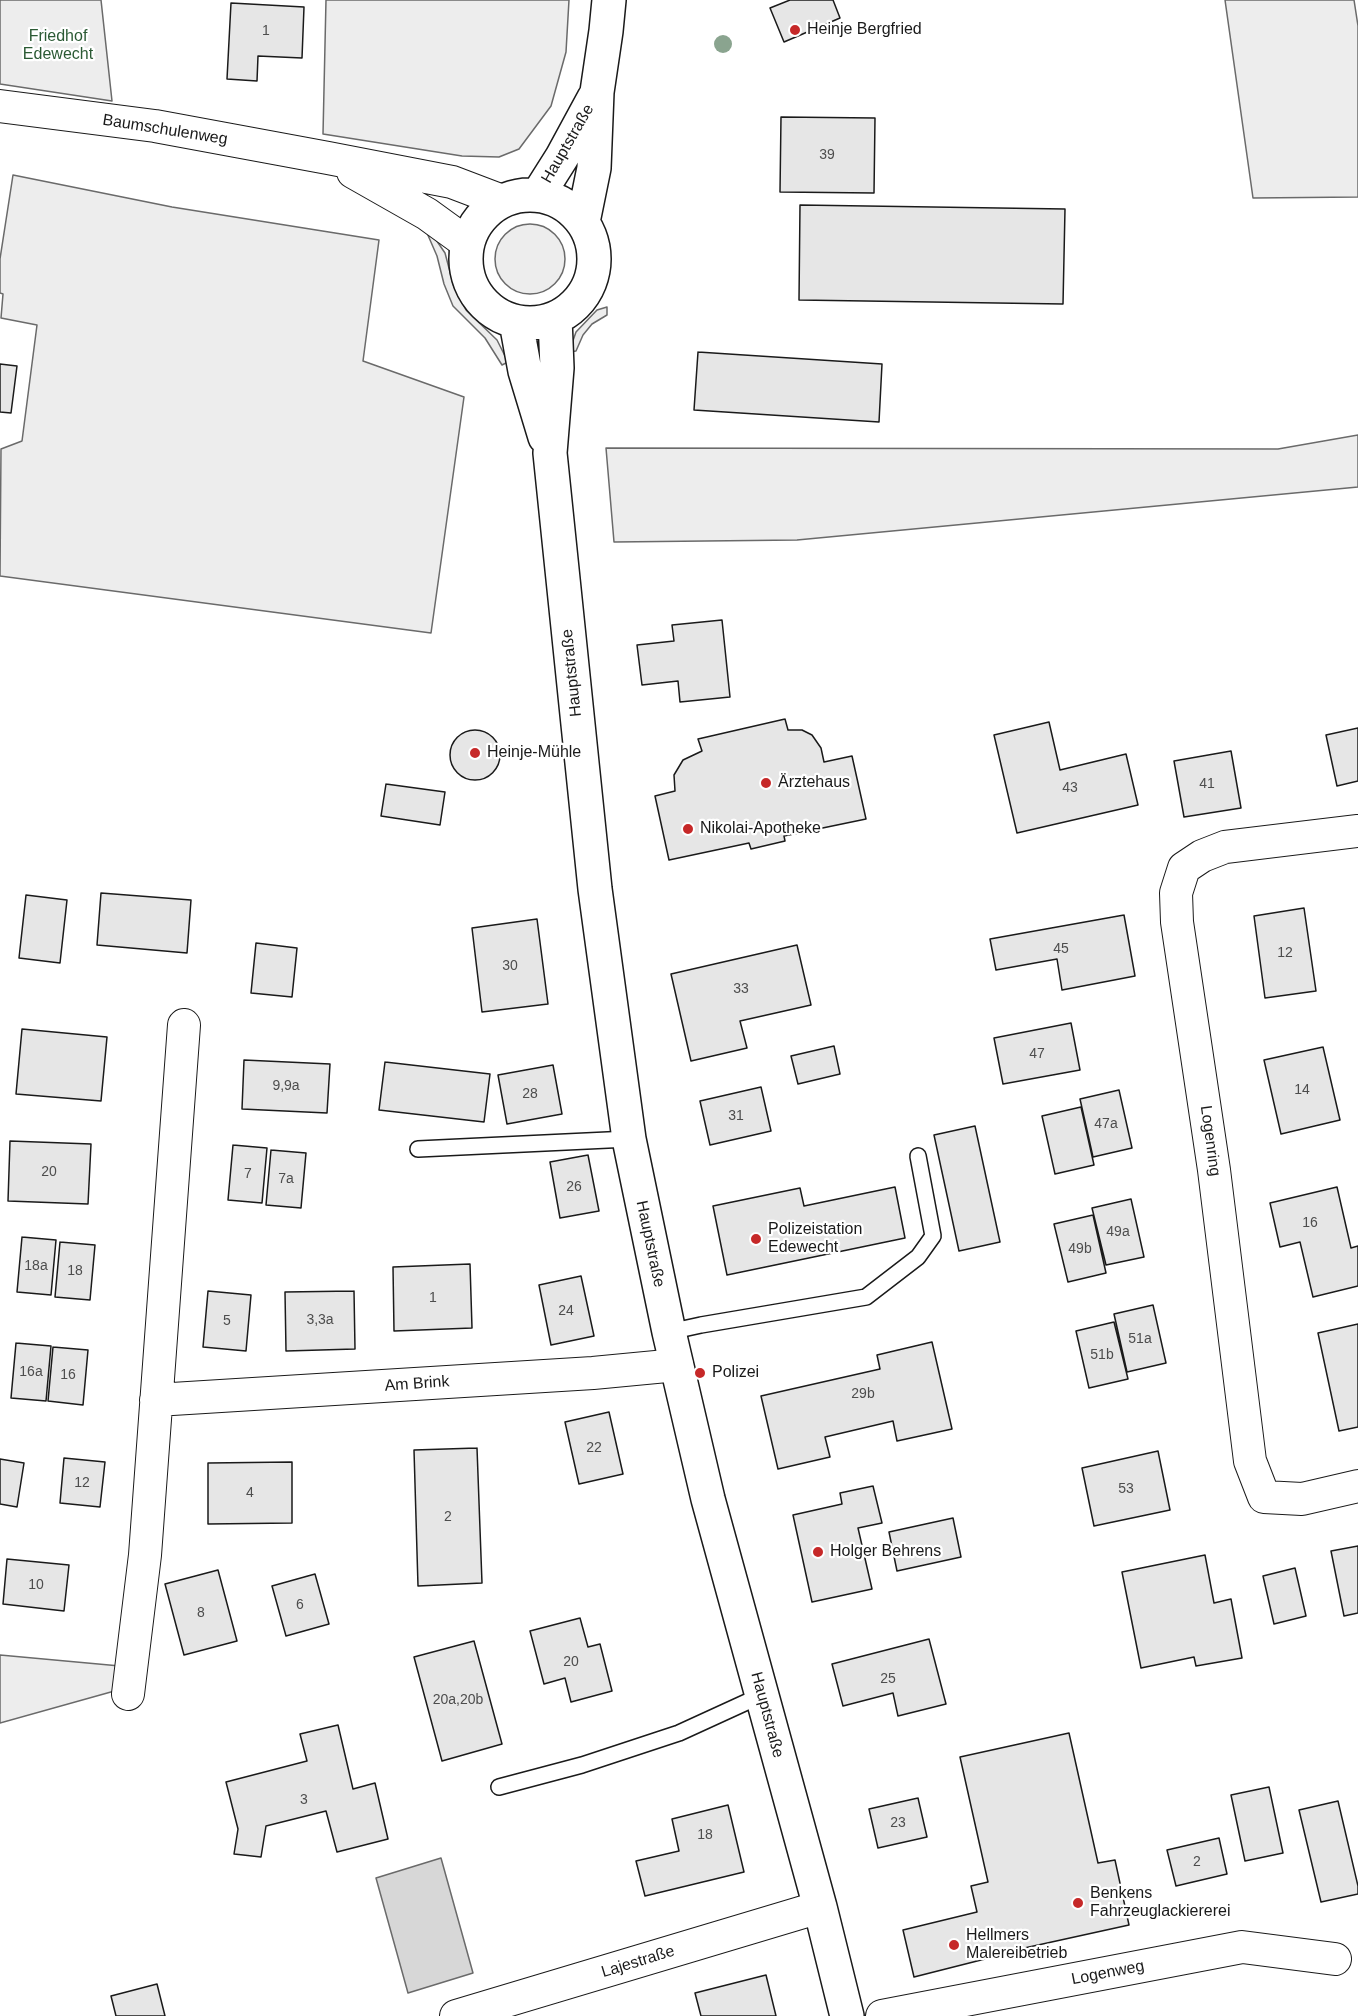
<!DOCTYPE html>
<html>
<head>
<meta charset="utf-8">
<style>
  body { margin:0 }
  canvas { display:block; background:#fff }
</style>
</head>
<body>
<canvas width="1358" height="2016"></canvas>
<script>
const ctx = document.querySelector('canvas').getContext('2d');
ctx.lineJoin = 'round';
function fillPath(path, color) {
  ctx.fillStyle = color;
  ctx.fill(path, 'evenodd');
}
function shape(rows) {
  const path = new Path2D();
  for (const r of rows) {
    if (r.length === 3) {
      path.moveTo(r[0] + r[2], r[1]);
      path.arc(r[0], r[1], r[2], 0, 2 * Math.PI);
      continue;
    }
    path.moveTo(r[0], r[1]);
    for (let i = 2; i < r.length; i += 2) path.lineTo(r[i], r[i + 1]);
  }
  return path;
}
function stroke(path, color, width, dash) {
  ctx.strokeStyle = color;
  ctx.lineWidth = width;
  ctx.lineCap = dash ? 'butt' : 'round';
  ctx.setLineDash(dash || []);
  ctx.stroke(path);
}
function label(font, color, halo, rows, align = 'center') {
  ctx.font = font + ' Arial,sans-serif';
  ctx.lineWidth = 4.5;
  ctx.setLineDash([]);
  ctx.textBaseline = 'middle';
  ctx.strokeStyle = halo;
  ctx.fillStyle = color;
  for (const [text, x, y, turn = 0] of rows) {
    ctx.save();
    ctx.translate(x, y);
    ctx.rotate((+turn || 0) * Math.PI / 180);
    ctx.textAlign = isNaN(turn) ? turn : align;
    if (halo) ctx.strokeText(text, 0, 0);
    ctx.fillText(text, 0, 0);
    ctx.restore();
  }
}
const built = shape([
  [0,0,101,0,112,101,0,84,0,0],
  [326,0,569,0,566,52,551,106,519,149,499,157,462,156,323,134,326,0],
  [1225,0,1354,0,1358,26,1358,197,1253,198,1225,0],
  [13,175,172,207,379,240,363,361,464,397,431,633,0,576,1,449,22,441,37,325,1,318,3,294,0,293,0,259,13,175],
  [530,259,35],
  [430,231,445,253,454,287,466,310,497,340,508,362,502,365,485,338,453,306,444,284,437,256,427,233,430,231],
  [607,307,607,315,592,324,583,335,576,351,569,352,576,332,597,310,607,307],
  [1358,435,1358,487,797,540,614,542,606,448,1278,449,1358,435],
  [0,1655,120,1666,118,1690,0,1723,0,1655]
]);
const water = shape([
  [441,1858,473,1973,408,1993,376,1878,441,1858]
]);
const building = shape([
  [790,0,833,0,840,18,784,42,770,8,790,0],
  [231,3,304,7,302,58,258,56,257,81,227,79,231,3],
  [781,117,875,118,874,193,780,192,781,117],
  [800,205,1065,209,1063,304,799,300,800,205],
  [698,352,882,364,879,422,694,410,698,352],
  [0,364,17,366,11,413,0,412,0,364],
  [722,620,730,697,680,702,678,681,642,685,637,645,674,641,672,625,722,620],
  [785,719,788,730,802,730,812,735,821,748,824,762,852,756,866,819,784,836,785,841,751,849,749,843,669,860,655,796,675,791,674,775,683,760,702,751,698,739,785,719],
  [1049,722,1060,770,1126,754,1138,805,1017,833,994,735,1049,722],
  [1358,728,1358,781,1337,786,1326,735,1358,728],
  [475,755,25],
  [1231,751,1241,808,1184,817,1174,761,1231,751],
  [386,784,445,792,440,825,381,816,386,784],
  [101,893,191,900,187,953,97,945,101,893],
  [26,895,67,900,60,963,19,958,26,895],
  [1304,908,1316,991,1265,998,1254,916,1304,908],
  [1124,915,1135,976,1062,990,1057,959,996,970,990,939,1124,915],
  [537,919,548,1004,482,1012,472,928,537,919],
  [256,943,297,948,292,997,251,993,256,943],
  [797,945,811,1005,740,1021,747,1048,691,1061,671,974,797,945],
  [1071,1023,1080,1070,1003,1084,994,1038,1071,1023],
  [22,1029,107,1037,101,1101,16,1094,22,1029],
  [834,1046,840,1074,798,1084,791,1056,834,1046],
  [1323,1047,1340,1120,1281,1134,1264,1060,1323,1047],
  [244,1060,330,1064,327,1113,242,1109,244,1060],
  [385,1062,490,1074,484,1122,379,1110,385,1062],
  [553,1065,562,1114,507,1124,498,1075,553,1065],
  [761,1087,771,1131,710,1145,700,1101,761,1087],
  [1119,1090,1132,1148,1093,1157,1080,1099,1119,1090],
  [1081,1107,1094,1165,1055,1174,1042,1116,1081,1107],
  [975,1126,1000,1242,959,1251,934,1135,975,1126],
  [10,1141,91,1144,88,1204,8,1201,10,1141],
  [233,1145,267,1148,262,1203,228,1200,233,1145],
  [271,1150,306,1153,301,1208,266,1205,271,1150],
  [588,1155,599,1211,560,1218,550,1162,588,1155],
  [895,1187,905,1238,727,1275,713,1206,800,1188,804,1206,895,1187],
  [1337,1187,1351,1248,1358,1246,1358,1286,1313,1297,1300,1242,1280,1247,1270,1203,1337,1187],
  [1131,1199,1144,1257,1106,1265,1092,1208,1131,1199],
  [1093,1215,1106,1273,1068,1282,1054,1224,1093,1215],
  [22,1237,56,1240,51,1295,17,1292,22,1237],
  [60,1242,95,1245,90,1300,55,1297,60,1242],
  [470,1264,472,1328,394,1331,393,1267,470,1264],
  [581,1276,594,1336,551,1345,539,1285,581,1276],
  [208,1291,251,1295,246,1351,203,1347,208,1291],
  [354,1291,355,1349,286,1351,285,1292,354,1291],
  [1153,1305,1166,1363,1127,1372,1114,1314,1153,1305],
  [1114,1322,1128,1379,1089,1388,1076,1331,1114,1322],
  [1358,1324,1358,1427,1339,1431,1318,1333,1358,1324],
  [932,1342,952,1429,897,1441,893,1421,825,1437,830,1457,778,1469,761,1396,880,1369,877,1355,932,1342],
  [16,1343,51,1346,46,1401,11,1398,16,1343],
  [53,1347,88,1350,83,1405,48,1401,53,1347],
  [609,1412,623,1474,579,1484,565,1422,609,1412],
  [477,1448,482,1583,418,1586,414,1450,477,1448],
  [1158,1451,1170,1510,1094,1526,1082,1468,1158,1451],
  [64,1458,105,1462,100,1507,60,1503,64,1458],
  [0,1459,24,1463,17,1507,0,1504,0,1459],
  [292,1462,292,1523,208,1524,208,1463,292,1462],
  [873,1486,882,1523,858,1528,872,1589,812,1602,793,1515,842,1504,840,1493,873,1486],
  [953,1518,961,1557,897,1571,889,1532,953,1518],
  [1358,1546,1358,1613,1344,1616,1331,1551,1358,1546],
  [1205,1555,1214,1603,1231,1599,1242,1658,1196,1666,1194,1657,1141,1668,1122,1572,1205,1555],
  [7,1559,69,1565,64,1611,3,1604,7,1559],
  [1295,1568,1306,1616,1274,1624,1263,1576,1295,1568],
  [218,1570,237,1641,184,1655,165,1584,218,1570],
  [315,1574,329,1624,286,1636,272,1586,315,1574],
  [580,1618,588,1647,600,1644,612,1691,571,1702,565,1678,544,1684,530,1631,580,1618],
  [929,1639,946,1704,898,1716,893,1693,843,1706,832,1664,929,1639],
  [474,1641,502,1744,442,1761,414,1657,474,1641],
  [338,1725,353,1789,375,1783,388,1839,337,1852,326,1811,266,1826,261,1857,234,1854,238,1829,226,1782,307,1761,300,1734,338,1725],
  [1069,1733,1098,1863,1115,1860,1129,1925,988,1956,989,1958,914,1977,903,1930,977,1912,971,1886,988,1882,960,1757,1069,1733],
  [1269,1787,1283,1853,1245,1861,1231,1795,1269,1787],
  [918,1798,927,1837,878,1848,869,1809,918,1798],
  [1338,1801,1358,1886,1358,1894,1321,1902,1299,1810,1338,1801],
  [728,1805,744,1872,645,1896,636,1861,679,1851,672,1819,728,1805],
  [1219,1838,1227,1874,1176,1886,1167,1850,1219,1838],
  [766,1975,776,2016,701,2016,695,1993,766,1975],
  [157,1984,165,2016,116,2016,111,1996,157,1984]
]);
const service = shape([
  [418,1149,629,1139],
  [669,1332,701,1325,866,1297,918,1257,933,1236,918,1156],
  [499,1787,582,1765,679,1733,762,1695]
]);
const minor = shape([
  [0,106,155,126,328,158,452,182,502,201],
  [353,172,427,214,467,243],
  [1358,831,1225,847,1202,856,1184,868,1176,893,1177,922,1214,1170,1250,1461,1264,1497,1302,1499,1358,1486],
  [156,1400,593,1373,677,1365],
  [128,1694,145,1555,184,1025],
  [456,2016,820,1907],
  [882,2016,1242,1947,1335,1959]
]);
const secondary = shape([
  [538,195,562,157,594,98],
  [530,259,64],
  [583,222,594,168,597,92,606,31,609,0],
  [555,318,557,368,550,453,595,889,629,1139,669,1332,708,1499,820,1907,847,2016],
  [516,322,525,371,545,437]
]);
const trees = [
  [723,44]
];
const markers = [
  [795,30,6,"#c62828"],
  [475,753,6,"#c62828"],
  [766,783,6,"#c62828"],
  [688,829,6,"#c62828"],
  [756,1239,6,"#c62828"],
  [700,1373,6,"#c62828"],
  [818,1552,6,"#c62828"],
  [1078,1903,6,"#c62828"],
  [954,1945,6,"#c62828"]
];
const numberNames = [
  ["1",266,31],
  ["39",827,155],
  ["41",1207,784],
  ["43",1070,788],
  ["45",1061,949],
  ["12",1285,953],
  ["30",510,966],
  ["33",741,989],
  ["47",1037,1054],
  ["9,9a",286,1086],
  ["14",1302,1090],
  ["28",530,1094],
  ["31",736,1116],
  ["47a",1106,1124],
  ["20",49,1172],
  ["7",248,1174],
  ["7a",286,1179],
  ["26",574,1187],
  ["16",1310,1223],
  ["49a",1118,1232],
  ["49b",1080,1249],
  ["18a",36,1266],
  ["18",75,1271],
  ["1",433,1298],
  ["24",566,1311],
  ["3,3a",320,1320],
  ["5",227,1321],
  ["51a",1140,1339],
  ["51b",1102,1355],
  ["16a",31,1372],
  ["16",68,1375],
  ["29b",863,1394],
  ["22",594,1448],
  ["12",82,1483],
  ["53",1126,1489],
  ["4",250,1493],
  ["2",448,1517],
  ["10",36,1585],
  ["6",300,1605],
  ["8",201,1613],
  ["20",571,1662],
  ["25",888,1679],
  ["20a,20b",458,1700],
  ["3",304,1800],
  ["23",898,1823],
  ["18",705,1835],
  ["2",1197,1862]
];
const poiNames = [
  ["Heinje Bergfried",807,30],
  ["Heinje-Mühle",487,753],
  ["Ärztehaus",778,783],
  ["Nikolai-Apotheke",700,829],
  ["Polizeistation",768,1230],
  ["Edewecht",768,1248],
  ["Polizei",712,1373],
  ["Holger Behrens",830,1552],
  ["Benkens",1090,1894],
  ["Fahrzeuglackiererei",1090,1912],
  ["Hellmers",966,1936],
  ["Malereibetrieb",966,1954]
];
const parkNames = [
  ["Friedhof",58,37],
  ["Edewecht",58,55]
];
const streetNames = [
  ["Baumschulenweg",165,130,9],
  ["Hauptstraße",568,144,-60],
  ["Hauptstraße",572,673,-96],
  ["Logenring",1210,1141,82],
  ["Hauptstraße",650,1244,78],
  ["Am Brink",417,1384,-4],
  ["Hauptstraße",767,1715,75],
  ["Lajestraße",638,1962,-17],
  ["Logenweg",1108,1973,-11]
];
fillPath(built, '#ededed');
stroke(built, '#6a6a6a', 1.5);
fillPath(water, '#d7d7d7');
stroke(water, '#6a6a6a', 1.5);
fillPath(building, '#e6e6e6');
stroke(building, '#1a1a1a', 1.5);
stroke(service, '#1a1a1a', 18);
stroke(minor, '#1a1a1a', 34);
stroke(secondary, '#1a1a1a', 36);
stroke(service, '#fff', 15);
stroke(minor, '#fff', 32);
stroke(secondary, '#fff', 33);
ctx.fillStyle = '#8aa48f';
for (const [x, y] of trees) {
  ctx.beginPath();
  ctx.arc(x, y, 9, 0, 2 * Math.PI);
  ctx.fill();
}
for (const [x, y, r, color] of markers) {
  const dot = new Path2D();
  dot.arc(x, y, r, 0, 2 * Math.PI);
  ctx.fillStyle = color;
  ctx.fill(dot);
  stroke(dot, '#fff', 2);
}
label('14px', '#4d4d4d', null, numberNames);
label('16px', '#1a1a1a', '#fff', poiNames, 'left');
label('16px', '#2b5a34', '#fff', parkNames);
label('16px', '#1a1a1a', '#fff', streetNames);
</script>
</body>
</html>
